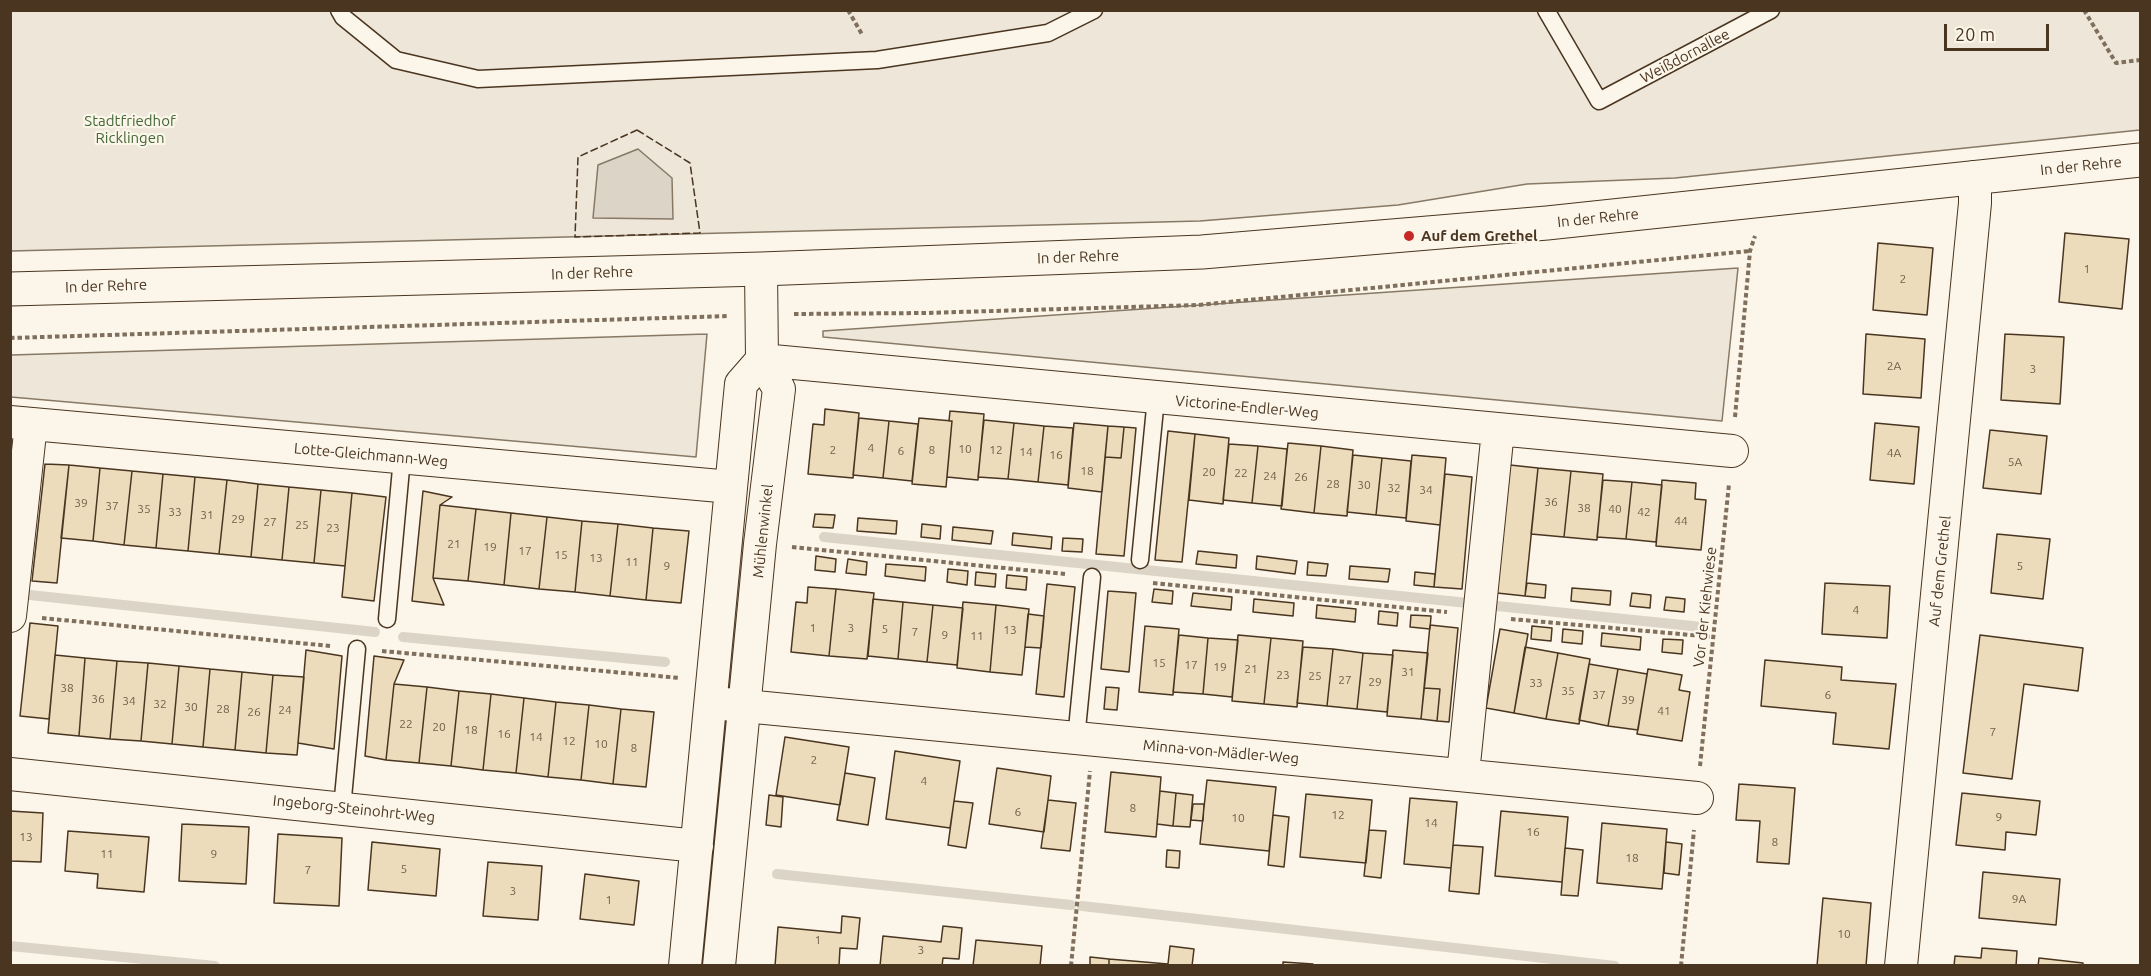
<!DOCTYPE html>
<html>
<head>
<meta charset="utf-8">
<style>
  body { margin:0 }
  #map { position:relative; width:2151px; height:976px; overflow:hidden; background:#fbf6e9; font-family:Ubuntu,sans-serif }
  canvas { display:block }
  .frame { position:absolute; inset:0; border:12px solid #4a3520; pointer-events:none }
  .scale { position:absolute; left:1944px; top:24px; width:105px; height:27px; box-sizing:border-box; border:3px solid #4a3520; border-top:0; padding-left:8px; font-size:18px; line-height:21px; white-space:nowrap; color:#4a3520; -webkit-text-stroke:4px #fbf6e9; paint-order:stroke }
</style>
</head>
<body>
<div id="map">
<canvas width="2151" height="976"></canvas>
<div class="frame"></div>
<div class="scale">20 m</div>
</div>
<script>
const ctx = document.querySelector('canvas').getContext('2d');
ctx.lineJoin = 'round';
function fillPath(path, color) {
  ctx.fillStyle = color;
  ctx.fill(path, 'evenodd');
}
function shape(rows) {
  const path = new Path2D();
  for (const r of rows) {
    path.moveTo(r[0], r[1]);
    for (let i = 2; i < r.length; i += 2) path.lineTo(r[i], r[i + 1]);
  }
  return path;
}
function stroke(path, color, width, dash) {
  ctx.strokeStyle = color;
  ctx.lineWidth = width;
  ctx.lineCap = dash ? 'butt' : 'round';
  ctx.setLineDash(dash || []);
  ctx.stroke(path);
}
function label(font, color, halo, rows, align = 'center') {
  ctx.font = font + ' Ubuntu,sans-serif';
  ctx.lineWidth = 4.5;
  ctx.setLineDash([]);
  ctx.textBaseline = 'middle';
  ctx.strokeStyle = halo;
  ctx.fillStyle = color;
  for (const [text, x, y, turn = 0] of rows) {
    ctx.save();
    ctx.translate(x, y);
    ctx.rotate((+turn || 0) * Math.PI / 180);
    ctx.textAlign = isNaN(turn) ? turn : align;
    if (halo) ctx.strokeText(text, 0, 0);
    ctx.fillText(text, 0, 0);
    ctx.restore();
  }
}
const green = shape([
  [10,11,2140,11,2140,130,1675,178,1527,184,1398,205,1200,221,11,251,10,11],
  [1738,268,1722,421,823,337,823,331,1738,268],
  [707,334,696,457,11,397,11,355,707,334]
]);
const water = shape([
  [638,149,672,178,673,219,593,218,598,165,638,149]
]);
const stream = shape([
  [824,537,1702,627],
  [30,595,375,632],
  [403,637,665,662],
  [777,874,1071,905],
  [1082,906,1615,966],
  [10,946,215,966]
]);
const building = shape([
  [2065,233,2129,239,2122,309,2059,302,2065,233],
  [1878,243,1933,248,1927,315,1873,310,1878,243],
  [1866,334,1925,339,1921,398,1863,394,1866,334],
  [2005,334,2064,337,2060,404,2001,400,2005,334],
  [825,409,859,413,853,478,808,474,813,424,824,425,825,409],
  [950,411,984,414,978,480,947,477,952,421,949,421,950,411],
  [859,418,889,421,883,478,853,475,859,418],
  [919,418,952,421,946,487,912,484,919,418],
  [984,420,1014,423,1008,479,978,477,984,420],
  [889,421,918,424,912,481,883,478,889,421],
  [1014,423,1044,426,1038,482,1008,479,1014,423],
  [1074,423,1108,426,1102,492,1068,488,1074,423],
  [1875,423,1919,427,1914,484,1870,480,1875,423],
  [1044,426,1073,428,1068,485,1038,482,1044,426],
  [1108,426,1124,427,1121,458,1105,457,1108,426],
  [1124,427,1136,428,1124,556,1096,554,1105,457,1121,458,1124,427],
  [1990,430,2047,436,2041,494,1983,488,1990,430],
  [1168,431,1195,434,1182,562,1155,560,1168,431],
  [1195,434,1229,438,1223,504,1189,500,1195,434],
  [1288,443,1321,446,1314,513,1281,509,1288,443],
  [1229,444,1258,446,1252,503,1223,500,1229,444],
  [1258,446,1287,449,1282,506,1252,503,1258,446],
  [1321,446,1353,450,1347,516,1314,513,1321,446],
  [1353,455,1382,458,1376,515,1347,512,1353,455],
  [1412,455,1446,458,1440,525,1406,521,1412,455],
  [1382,458,1411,461,1406,518,1376,515,1382,458],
  [45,464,69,465,57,583,32,581,45,464],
  [69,465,100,468,93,541,61,538,69,465],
  [1510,465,1538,468,1525,596,1497,593,1510,465],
  [100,468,132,471,124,545,93,541,100,468],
  [1538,468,1571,471,1564,537,1531,534,1538,468],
  [132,471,163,474,156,548,124,545,132,471],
  [1571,471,1603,474,1597,540,1564,537,1571,471],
  [163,474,195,477,188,551,156,548,163,474],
  [1445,474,1472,477,1462,589,1434,587,1445,474],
  [195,477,227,480,219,554,188,551,195,477],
  [227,480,258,484,251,557,219,554,227,480],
  [1603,480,1632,482,1626,539,1597,537,1603,480],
  [1662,480,1696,483,1695,499,1706,500,1701,550,1656,546,1662,480],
  [1632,482,1662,485,1656,542,1626,539,1632,482],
  [258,484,289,487,282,560,251,557,258,484],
  [289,487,321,490,314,563,282,560,289,487],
  [321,490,352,493,345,566,314,563,321,490],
  [423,491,452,497,440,505,433,578,444,605,412,601,423,491],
  [352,493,386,497,374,601,342,597,352,493],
  [440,505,476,509,468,581,433,578,440,505],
  [476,509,511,513,504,585,468,581,476,509],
  [511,513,547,517,539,589,504,585,511,513],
  [815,514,835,515,833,528,813,527,815,514],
  [547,517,582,521,575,592,539,589,547,517],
  [858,518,897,521,896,534,857,531,858,518],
  [582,521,618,524,610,596,575,592,582,521],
  [618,524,653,528,646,600,610,596,618,524],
  [922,524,941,526,940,539,921,537,922,524],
  [953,527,993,531,991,544,952,540,953,527],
  [653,528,689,531,681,603,646,600,653,528],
  [1013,533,1052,537,1051,549,1012,545,1013,533],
  [1997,534,2050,539,2043,599,1991,593,1997,534],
  [1063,538,1083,539,1082,552,1062,551,1063,538],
  [1198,551,1237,555,1236,568,1196,564,1198,551],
  [816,556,836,559,835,572,815,570,816,556],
  [1257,556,1297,561,1295,574,1256,569,1257,556],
  [848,559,867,562,866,575,846,573,848,559],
  [1308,562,1328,564,1326,576,1307,575,1308,562],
  [886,564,926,567,925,581,885,576,886,564],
  [1350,566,1390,569,1388,582,1349,579,1350,566],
  [948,569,968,571,967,585,947,582,948,569],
  [976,572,996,574,995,587,975,585,976,572],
  [1415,572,1435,574,1434,587,1414,585,1415,572],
  [1007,575,1027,577,1026,590,1006,588,1007,575],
  [1527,583,1546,585,1545,598,1525,596,1527,583],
  [1825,583,1890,586,1887,638,1822,634,1825,583],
  [1047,584,1075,587,1064,697,1036,694,1047,584],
  [808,587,836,589,829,656,791,652,796,602,807,603,808,587],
  [1572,588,1611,591,1610,605,1571,601,1572,588],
  [836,589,874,593,867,659,829,656,836,589],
  [1154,589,1173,591,1172,604,1152,602,1154,589],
  [1108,591,1136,593,1129,672,1101,669,1108,591],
  [1193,593,1232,597,1231,610,1191,606,1193,593],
  [1632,593,1651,595,1650,608,1630,606,1632,593],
  [1666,597,1685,599,1684,612,1664,610,1666,597],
  [873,599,903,602,898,659,868,656,873,599],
  [1254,599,1294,603,1293,616,1253,612,1254,599],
  [903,602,933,605,927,662,898,659,903,602],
  [963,602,996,605,990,672,957,668,963,602],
  [933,605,963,608,957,665,927,662,933,605],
  [996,605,1029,609,1022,675,990,672,996,605],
  [1317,605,1356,609,1355,622,1316,618,1317,605],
  [1379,611,1398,613,1397,626,1378,624,1379,611],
  [1028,614,1044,616,1041,648,1025,647,1028,614],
  [1411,615,1431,616,1430,629,1410,627,1411,615],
  [30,623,58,626,49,719,20,716,30,623],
  [1430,625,1458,628,1449,722,1437,721,1440,689,1424,688,1430,625],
  [1145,626,1179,629,1173,695,1139,692,1145,626],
  [1532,626,1552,628,1551,641,1531,639,1532,626],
  [1500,629,1528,634,1514,713,1486,708,1500,629],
  [1563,629,1583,631,1582,644,1562,642,1563,629],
  [1602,633,1641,637,1640,650,1601,646,1602,633],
  [1179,635,1208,638,1203,694,1173,692,1179,635],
  [1238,635,1271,638,1264,704,1232,701,1238,635],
  [1980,635,2083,648,2078,691,2024,684,2012,779,1963,773,1980,635],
  [1208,638,1238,640,1232,697,1203,694,1208,638],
  [1271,638,1303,641,1297,707,1264,704,1271,638],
  [1663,639,1683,640,1682,654,1662,652,1663,639],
  [1303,647,1333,649,1327,706,1297,703,1303,647],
  [1525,647,1558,653,1546,719,1514,713,1525,647],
  [1333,649,1363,653,1357,709,1327,706,1333,649],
  [306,650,342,656,334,749,298,743,306,650],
  [1393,650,1428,653,1421,719,1387,716,1393,650],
  [1363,653,1393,655,1387,712,1357,709,1363,653],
  [1558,653,1590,659,1579,724,1546,719,1558,653],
  [55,655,85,658,79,736,48,733,55,655],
  [374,656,404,660,394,684,386,760,365,756,374,656],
  [85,658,117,661,110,739,79,736,85,658],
  [1765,660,1842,667,1841,680,1896,684,1889,749,1833,744,1836,713,1761,706,1765,660],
  [117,661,148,663,141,741,110,739,117,661],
  [148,663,179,666,172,744,141,741,148,663],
  [1589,664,1618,669,1608,726,1579,720,1589,664],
  [179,666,210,669,203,747,172,744,179,666],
  [210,669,242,672,235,750,203,747,210,669],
  [1618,669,1647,674,1638,730,1608,726,1618,669],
  [1648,669,1682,675,1679,690,1690,692,1682,741,1637,734,1648,669],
  [242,672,273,675,266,753,235,750,242,672],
  [273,675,304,677,297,755,266,753,273,675],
  [394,684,427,687,419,763,386,760,394,684],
  [427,687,459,691,451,766,419,763,427,687],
  [1106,687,1119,688,1117,710,1104,709,1106,687],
  [1424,688,1440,689,1437,721,1421,719,1424,688],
  [459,691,491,694,483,770,451,766,459,691],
  [491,694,524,698,516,773,483,770,491,694],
  [524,698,556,702,548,777,516,773,524,698],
  [556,702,589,705,581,780,548,777,556,702],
  [589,705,621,709,613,784,581,780,589,705],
  [621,709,654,712,646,787,613,784,621,709],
  [785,737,849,747,840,805,776,795,785,737],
  [895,751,960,761,950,828,886,819,895,751],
  [997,768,1051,776,1044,832,989,824,997,768],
  [1111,772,1161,777,1156,837,1105,832,1111,772],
  [845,773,875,778,868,825,837,820,845,773],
  [1207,780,1276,787,1269,851,1200,844,1207,780],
  [1739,784,1795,788,1789,864,1757,862,1760,821,1736,820,1739,784],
  [1160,791,1176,793,1173,826,1157,824,1160,791],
  [1176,793,1193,795,1190,827,1173,826,1176,793],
  [1962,793,2040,801,2036,835,2006,832,2005,850,1956,845,1962,793],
  [1306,794,1372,800,1366,863,1300,857,1306,794],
  [769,795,783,797,781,827,766,825,769,795],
  [1410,798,1457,802,1451,868,1404,864,1410,798],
  [1048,800,1076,803,1070,851,1041,848,1048,800],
  [954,801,973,803,966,848,948,845,954,801],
  [1193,804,1204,804,1203,821,1191,820,1193,804],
  [10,811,43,813,41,862,10,861,10,811],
  [1501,811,1568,817,1562,882,1495,876,1501,811],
  [1273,815,1289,817,1284,867,1268,865,1273,815],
  [1602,823,1667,829,1662,889,1597,883,1602,823],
  [182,824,249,827,246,884,179,881,182,824],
  [1369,830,1386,831,1381,878,1364,876,1369,830],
  [68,831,149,837,144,892,97,888,98,874,65,871,68,831],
  [278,834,342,838,339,906,274,903,278,834],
  [372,842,440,849,436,896,368,890,372,842],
  [1666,842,1682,844,1679,875,1664,873,1666,842],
  [1453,845,1483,847,1479,894,1449,891,1453,845],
  [1565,848,1583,850,1578,896,1561,895,1565,848],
  [1167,850,1180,851,1179,868,1166,867,1167,850],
  [488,862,542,866,538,920,483,916,488,862],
  [1983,872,2060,879,2056,925,1979,918,1983,872],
  [585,874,639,881,634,925,580,919,585,874],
  [1823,898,1871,903,1866,966,1817,966,1823,898],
  [842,916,860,918,857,949,840,948,839,966,775,966,778,927,841,933,842,916],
  [943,926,962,928,959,959,943,958,942,966,880,966,883,936,941,942,943,926],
  [976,940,1042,946,1040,966,973,966,976,940],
  [1170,946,1194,949,1192,966,1109,966,1109,959,1168,964,1170,946],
  [1982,948,2017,951,2016,966,1954,966,1955,956,1981,958,1982,948],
  [1090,957,1109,959,1109,966,1090,966,1090,957],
  [2039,958,2083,963,2083,966,2038,966,2039,958],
  [1283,962,1313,964,1313,966,1283,966,1283,962]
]);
const path = shape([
  [848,10,863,36],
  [2084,10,2116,63,2140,60],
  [794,314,925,313,1198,305,1750,251],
  [10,338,729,316],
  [1735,417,1750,251,1755,236],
  [792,547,1065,574],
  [1153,583,1447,612],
  [42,618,330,646],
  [1511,619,1714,637],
  [382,651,680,678],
  [1700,766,1729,484],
  [1071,966,1090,771],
  [1681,966,1694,830]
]);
const lane = shape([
  [339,10,343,17,396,60,478,79,877,60,1048,33,1094,10],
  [1546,10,1599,101,1771,10],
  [1140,560,1156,398],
  [387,619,402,458],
  [1076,739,1092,577],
  [342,808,357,649]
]);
const street = shape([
  [761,269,762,360,1732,451],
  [10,422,731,487],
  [10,616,31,424],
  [724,704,1697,798],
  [10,774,697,846],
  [1463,774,1498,430],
  [685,966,741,384,762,360,779,389,760,544,719,966],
  [1901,966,1975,203,1975,177]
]);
const secondary = shape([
  [10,289,761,269,1202,252,1547,223,2140,160]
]);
const fence = shape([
  [637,130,690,163,700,233,575,237,578,157,637,130]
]);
const markers = [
  [1409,236,6,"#c62828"]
];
const numberNames = [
  ["1",2087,269],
  ["2",1903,279],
  ["2A",1894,366],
  ["3",2033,369],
  ["4",871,448],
  ["10",965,449],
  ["2",833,450],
  ["8",932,450],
  ["12",996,450],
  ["6",901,451],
  ["14",1026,452],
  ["4A",1894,453],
  ["16",1056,455],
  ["5A",2015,462],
  ["18",1087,471],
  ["20",1209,472],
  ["22",1241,473],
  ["24",1270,476],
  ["26",1301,477],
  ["28",1333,484],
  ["30",1364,485],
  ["32",1394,488],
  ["34",1426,490],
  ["36",1551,502],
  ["39",81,503],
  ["37",112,506],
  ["38",1584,508],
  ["35",144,509],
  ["40",1615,509],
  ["33",175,512],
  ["42",1644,512],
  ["31",207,515],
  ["29",238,519],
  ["44",1681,521],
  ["27",270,522],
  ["25",302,525],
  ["23",333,528],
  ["21",454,544],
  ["19",490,547],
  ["17",525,551],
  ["15",561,555],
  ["13",596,558],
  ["11",632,562],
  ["9",667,566],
  ["5",2020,566],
  ["4",1856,610],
  ["1",813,628],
  ["3",851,628],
  ["5",885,629],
  ["13",1010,630],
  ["7",915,632],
  ["9",945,635],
  ["11",977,636],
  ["15",1159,663],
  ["17",1191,665],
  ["19",1220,667],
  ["21",1251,669],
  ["31",1408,672],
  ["23",1283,675],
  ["25",1315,676],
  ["27",1345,680],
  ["29",1375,682],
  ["33",1536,683],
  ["38",67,688],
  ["35",1568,691],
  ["37",1599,695],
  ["6",1828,695],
  ["36",98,699],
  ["39",1628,700],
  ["34",129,701],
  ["32",160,704],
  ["30",191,707],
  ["28",223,709],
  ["24",285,710],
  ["41",1664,711],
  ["26",254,712],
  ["22",406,724],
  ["20",439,727],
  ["18",471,730],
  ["7",1993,732],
  ["16",504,734],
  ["14",536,737],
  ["12",569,741],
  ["10",601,744],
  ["8",634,748],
  ["2",814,760],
  ["4",924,781],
  ["8",1133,808],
  ["6",1018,812],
  ["12",1338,815],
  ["9",1999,817],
  ["10",1238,818],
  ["14",1431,823],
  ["16",1533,832],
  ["13",26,837],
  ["8",1775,842],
  ["11",107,854],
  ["9",214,854],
  ["18",1632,858],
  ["5",404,869],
  ["7",308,870],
  ["3",513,891],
  ["9A",2019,899],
  ["1",609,900],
  ["10",1844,934],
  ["1",818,940],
  ["3",921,950]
];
const streetNames = [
  ["Weißdornallee",1685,56,-28],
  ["In der Rehre",2081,166,-6],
  ["In der Rehre",1598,218,-6],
  ["In der Rehre",1078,257,-2],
  ["In der Rehre",592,273,-2],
  ["In der Rehre",106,286,-2],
  ["Victorine-Endler-Weg",1247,407,5],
  ["Lotte-Gleichmann-Weg",371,455,5],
  ["Mühlenwinkel",763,531,-84],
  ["Auf dem Grethel",1940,571,-84],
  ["Vor der Kiehwiese",1705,607,-84],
  ["Minna-von-Mädler-Weg",1221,752,5],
  ["Ingeborg-Steinohrt-Weg",354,809,6]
];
const parkNames = [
  ["Stadtfriedhof",130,121],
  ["Ricklingen",130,138]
];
const poiNames = [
  ["Auf dem Grethel",1421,236]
];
fillPath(green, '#ede6d9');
stroke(green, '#887966', 1.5);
fillPath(water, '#dcd4c6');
stroke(water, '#887966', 1.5);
stroke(stream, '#dcd4c6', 10);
fillPath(building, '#ecdcbc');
stroke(building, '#4a3520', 1.5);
stroke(lane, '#4a3520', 19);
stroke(street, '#4a3520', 34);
stroke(secondary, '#4a3520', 35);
stroke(path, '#7f6f5c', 4, [4.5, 3]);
stroke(lane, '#fbf6e9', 16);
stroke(street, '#fbf6e9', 32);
stroke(secondary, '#fbf6e9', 33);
stroke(fence, '#4a3520', 1.5, [8, 3]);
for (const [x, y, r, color] of markers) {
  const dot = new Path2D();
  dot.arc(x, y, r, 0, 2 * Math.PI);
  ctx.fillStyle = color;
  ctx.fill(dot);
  stroke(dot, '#fbf6e9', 2);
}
label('12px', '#725f47', null, numberNames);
label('15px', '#4a3520', '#fbf6e9', streetNames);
label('15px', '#436837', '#fbf6e9', parkNames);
label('bold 15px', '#4a3520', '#fbf6e9', poiNames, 'left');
</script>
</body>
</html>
